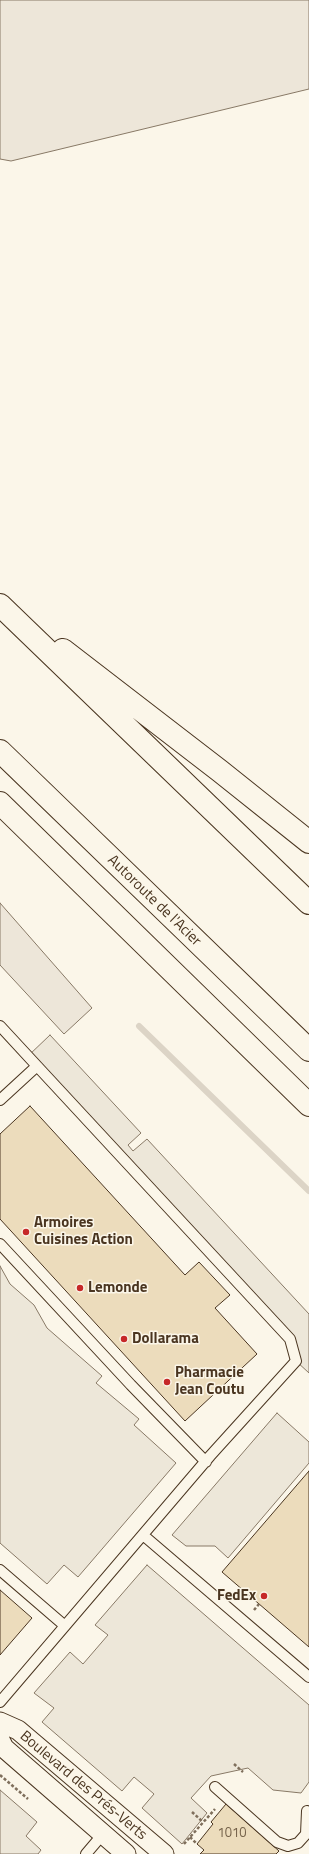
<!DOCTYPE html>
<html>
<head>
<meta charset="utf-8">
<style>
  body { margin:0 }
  canvas { display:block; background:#fbf6e9 }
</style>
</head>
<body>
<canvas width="309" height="1854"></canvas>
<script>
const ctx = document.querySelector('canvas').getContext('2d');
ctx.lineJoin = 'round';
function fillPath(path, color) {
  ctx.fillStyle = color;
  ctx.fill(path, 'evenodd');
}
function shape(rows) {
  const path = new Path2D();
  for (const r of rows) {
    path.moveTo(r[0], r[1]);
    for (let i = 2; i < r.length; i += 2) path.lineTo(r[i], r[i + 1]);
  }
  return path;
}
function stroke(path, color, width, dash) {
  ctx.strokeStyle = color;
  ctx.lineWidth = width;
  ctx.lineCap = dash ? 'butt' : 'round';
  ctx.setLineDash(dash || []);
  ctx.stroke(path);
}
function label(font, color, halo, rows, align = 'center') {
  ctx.font = font + ' "Titillium Web",sans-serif';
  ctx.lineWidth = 3;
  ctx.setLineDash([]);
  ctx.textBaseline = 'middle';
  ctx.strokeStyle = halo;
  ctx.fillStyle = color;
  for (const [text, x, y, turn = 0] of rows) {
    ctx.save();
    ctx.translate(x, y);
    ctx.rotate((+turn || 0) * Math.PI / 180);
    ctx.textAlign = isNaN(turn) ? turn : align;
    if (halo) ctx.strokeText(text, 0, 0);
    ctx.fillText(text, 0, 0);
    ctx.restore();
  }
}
const green = shape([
  [0,0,309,0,309,89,11,161,0,159,0,0],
  [0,903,92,1008,64,1034,0,965,0,903]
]);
const parking = shape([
  [50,1035,141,1133,128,1145,133,1151,147,1139,309,1314,309,1373,296,1361,290,1339,28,1056,50,1035],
  [0,1266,10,1284,34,1305,47,1328,102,1376,96,1383,139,1419,134,1425,176,1463,78,1577,64,1565,47,1584,0,1543,0,1266],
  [277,1413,309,1442,309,1463,228,1558,215,1546,186,1546,172,1535,277,1413],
  [147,1565,309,1705,309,1782,301,1793,273,1790,248,1768,211,1776,191,1798,207,1813,182,1844,142,1808,154,1794,134,1777,122,1791,42,1722,54,1708,34,1693,70,1652,83,1664,108,1635,95,1625,147,1565],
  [0,1790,37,1822,26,1836,41,1850,38,1854,0,1854,0,1790]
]);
const stream = shape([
  [139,1026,309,1191]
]);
const building = shape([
  [30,1106,185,1275,199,1262,230,1295,215,1308,257,1354,185,1421,0,1219,0,1134,30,1106],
  [309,1471,309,1647,222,1572,309,1471],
  [0,1590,32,1618,0,1655,0,1590],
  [226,1804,279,1851,276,1854,200,1854,204,1850,197,1844,213,1824,211,1822,226,1804]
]);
const path = shape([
  [254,1610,259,1604],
  [234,1764,243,1772],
  [0,1775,28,1799],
  [192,1812,203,1822],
  [190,1837,197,1844],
  [184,1844,215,1809]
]);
const lane = shape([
  [0,1026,37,1066],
  [0,1100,37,1066,290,1339,296,1361,210,1456,0,1702],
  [0,1244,131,1385,206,1462],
  [143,1535,309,1677],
  [0,1570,65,1626],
  [215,1787,277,1842,288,1846,298,1843,306,1834,307,1811],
  [86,1854,103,1834]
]);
const street = shape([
  [0,1722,18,1730,164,1854],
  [0,1740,4,1748,126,1854]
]);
const highway = shape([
  [0,605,309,903],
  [63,650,220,771,309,842],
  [0,751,309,1050],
  [0,803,309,1105]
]);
const markers = [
  [26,1232,4,"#c62828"],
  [80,1288,4,"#c62828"],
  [124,1339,4,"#c62828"],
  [167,1382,4,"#c62828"],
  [264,1596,4,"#c62828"]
];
const numberNames = [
  ["1010",232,1834]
];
const streetNames = [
  ["Autoroute de l'Acier",154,901,44],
  ["Boulevard des Prés-Verts",83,1786,40]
];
const poiNames = [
  ["Armoires",34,1223],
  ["Cuisines Action",34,1240],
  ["Lemonde",88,1288],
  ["Dollarama",132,1339],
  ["Pharmacie",175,1373],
  ["Jean Coutu",175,1390],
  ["FedEx",256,1596,"right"]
];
fillPath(green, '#ede6d9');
stroke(green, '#887966', 1);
fillPath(parking, '#ede7d9');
stroke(parking, '#887966', 1);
stroke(stream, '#dcd4c6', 6);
fillPath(building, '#ecdcbc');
stroke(building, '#4a3520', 1);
stroke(lane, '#4a3520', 12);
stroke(street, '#4a3520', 21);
stroke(highway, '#4a3520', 24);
stroke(path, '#7f6f5c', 2.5, [3, 2]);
stroke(lane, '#fbf6e9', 10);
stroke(street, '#fbf6e9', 19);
stroke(highway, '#fbf6e9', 22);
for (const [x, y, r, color] of markers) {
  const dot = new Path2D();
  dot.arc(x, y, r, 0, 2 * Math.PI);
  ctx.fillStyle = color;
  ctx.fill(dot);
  stroke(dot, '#fbf6e9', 1.5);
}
label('13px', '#725f47', null, numberNames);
label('15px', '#4a3520', '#fbf6e9', streetNames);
label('bold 15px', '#4a3520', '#fbf6e9', poiNames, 'left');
</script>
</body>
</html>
